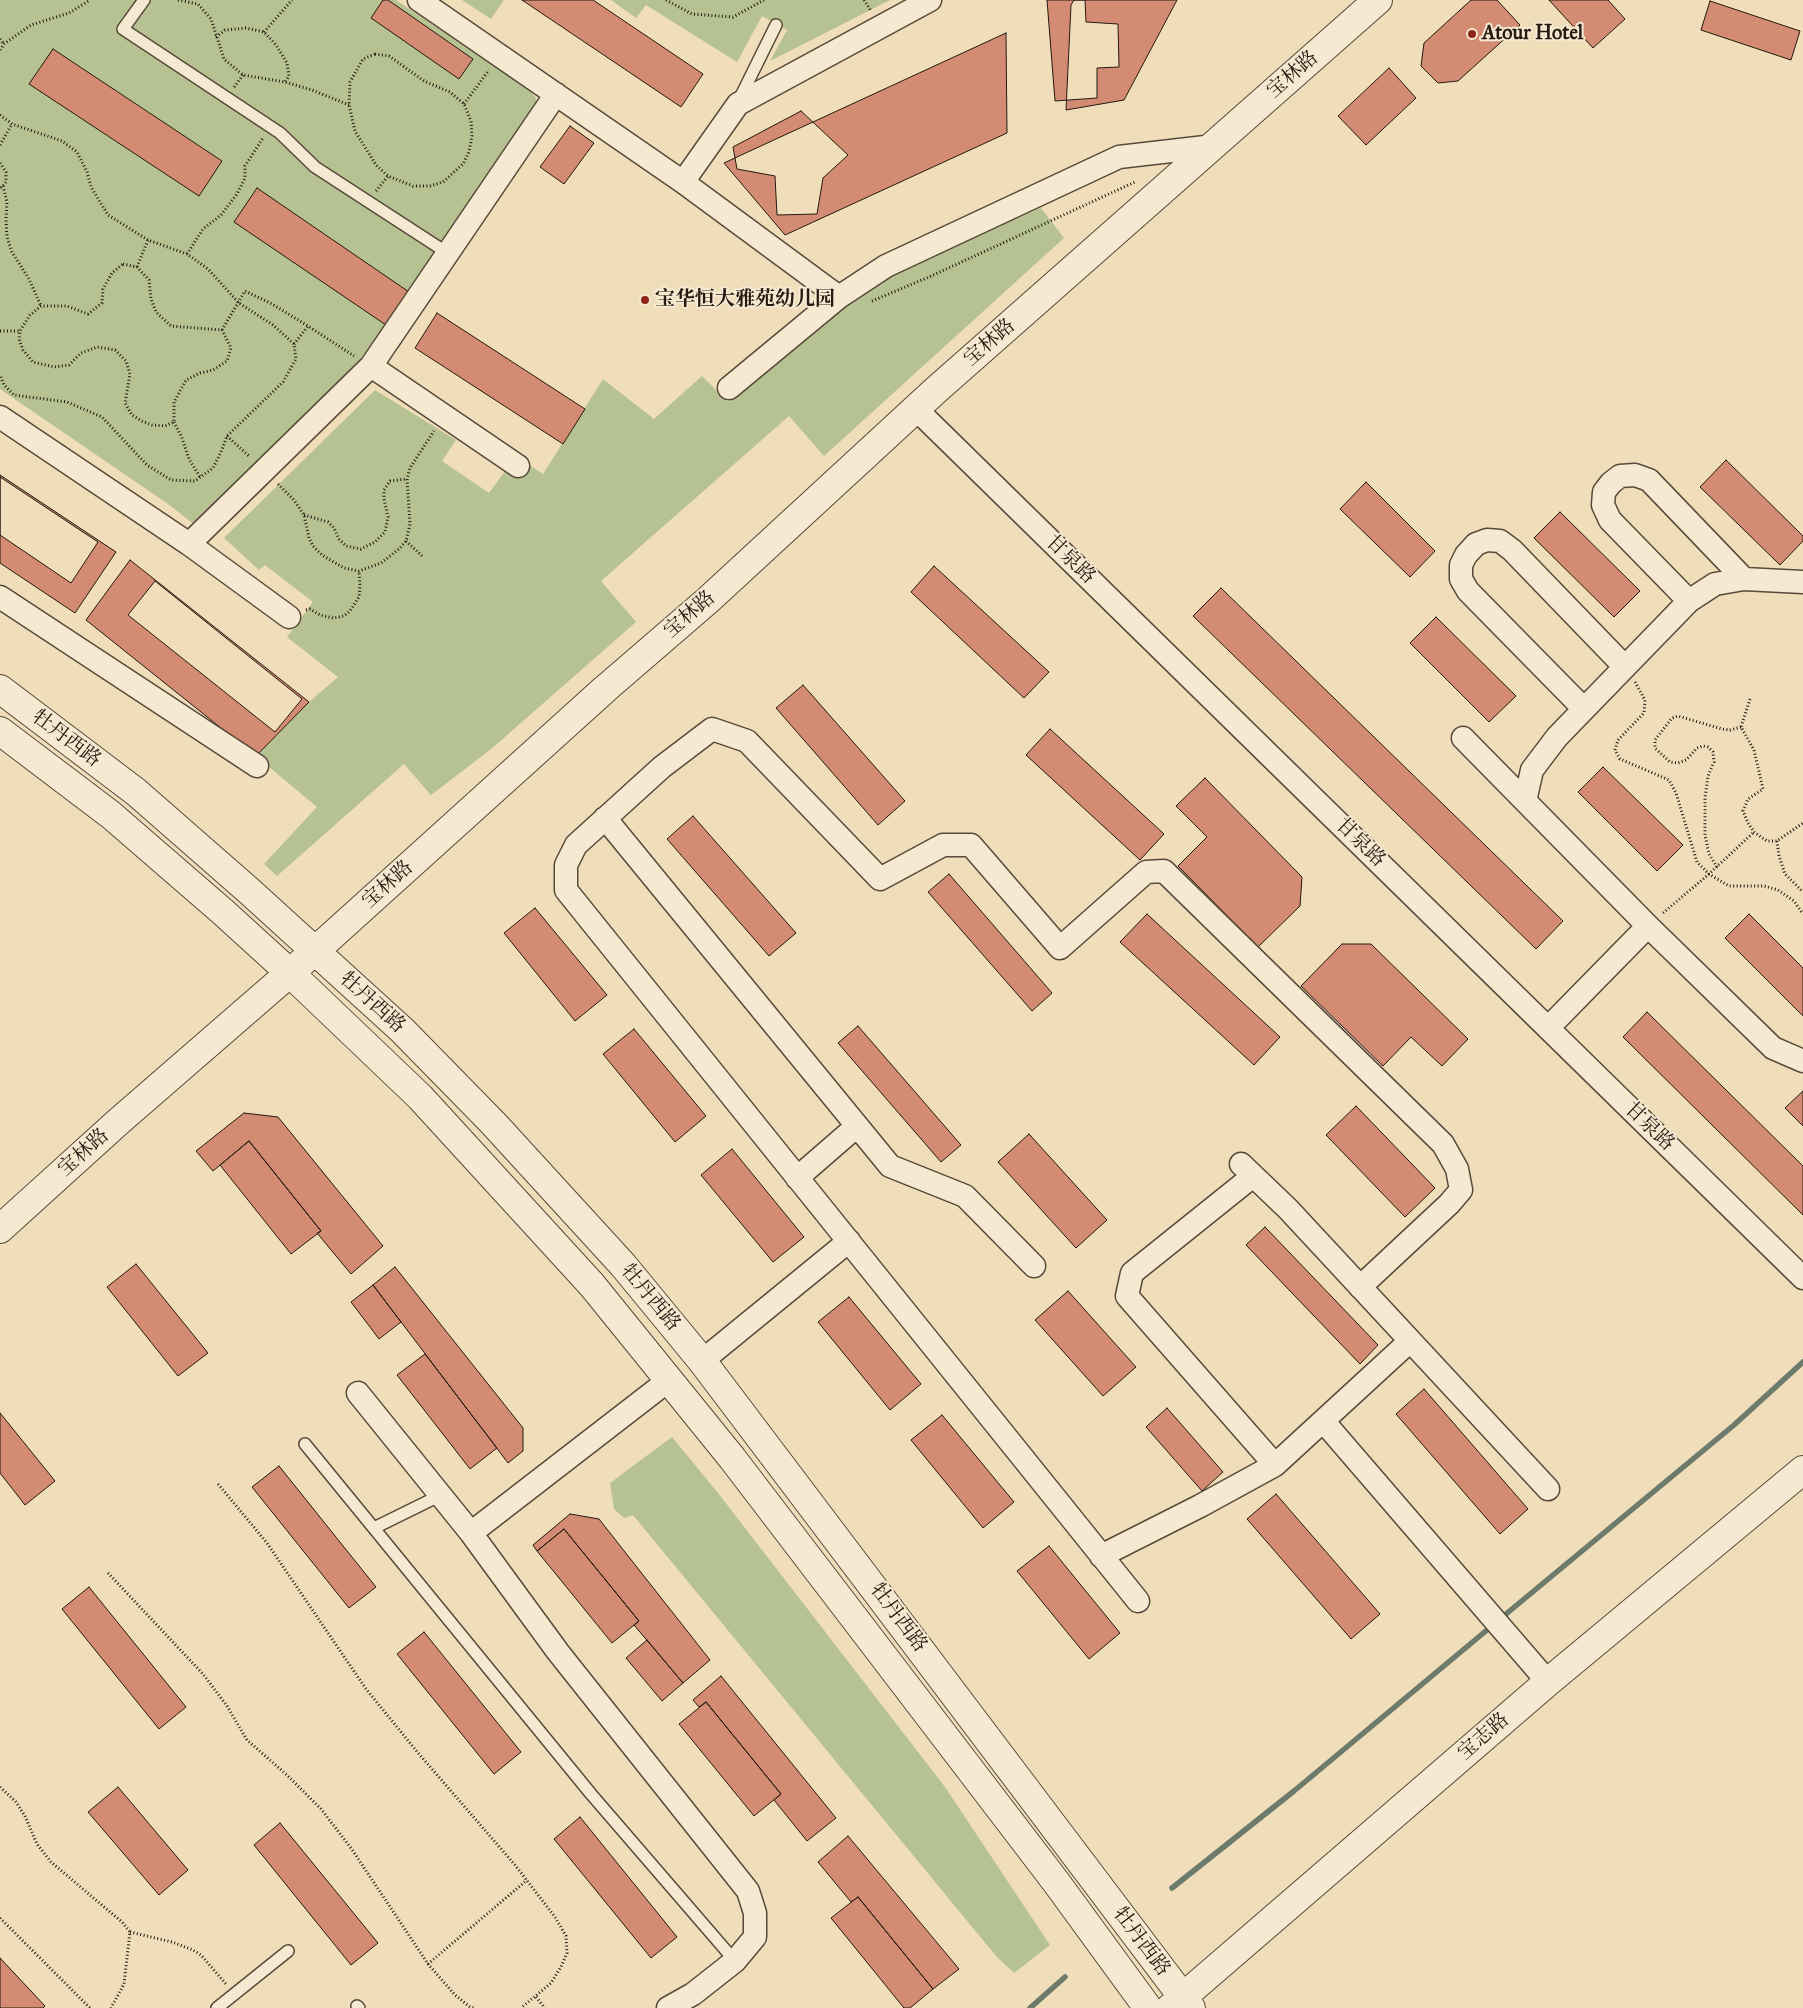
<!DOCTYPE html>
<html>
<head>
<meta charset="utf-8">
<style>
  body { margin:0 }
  canvas { display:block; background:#f0ddba }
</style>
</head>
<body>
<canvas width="1803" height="2008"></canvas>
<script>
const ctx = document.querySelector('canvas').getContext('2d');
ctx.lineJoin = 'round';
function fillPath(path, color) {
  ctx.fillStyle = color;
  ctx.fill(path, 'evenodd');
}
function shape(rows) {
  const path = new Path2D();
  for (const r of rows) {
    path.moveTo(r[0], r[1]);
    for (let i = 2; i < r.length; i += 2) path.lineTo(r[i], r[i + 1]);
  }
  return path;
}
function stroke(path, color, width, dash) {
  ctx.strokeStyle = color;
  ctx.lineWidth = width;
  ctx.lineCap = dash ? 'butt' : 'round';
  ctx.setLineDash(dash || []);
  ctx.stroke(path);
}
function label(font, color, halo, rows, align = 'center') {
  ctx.font = font + ' "IM FELL Great Primer","Noto Serif SC",serif';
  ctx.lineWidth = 4;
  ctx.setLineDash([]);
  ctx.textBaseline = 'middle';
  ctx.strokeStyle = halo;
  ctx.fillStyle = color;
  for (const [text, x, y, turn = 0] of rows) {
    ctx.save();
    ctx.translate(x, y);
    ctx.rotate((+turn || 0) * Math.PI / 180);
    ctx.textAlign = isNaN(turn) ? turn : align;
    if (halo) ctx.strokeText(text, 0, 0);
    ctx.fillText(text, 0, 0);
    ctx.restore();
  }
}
const green = shape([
  [0,0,396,0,529,90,536,98,537,106,355,367,195,525,168,504,0,389],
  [462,0,504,0,491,19],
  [611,0,890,0,770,61,787,30,762,16,737,62,646,5,636,18],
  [1041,208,1064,238,824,456,789,416,601,581,636,622,490,750,431,795,404,764,277,876,264,864,317,807,256,756,309,702,338,677,287,637,313,602,265,565,259,570,224,538,375,390,456,440,442,461,489,493,516,456,543,474,603,379,654,419,702,376,728,402,859,292,904,267],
  [672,1437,718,1493,945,1787,1050,1945,1014,1973,996,1956,633,1515,624,1518,614,1509,610,1483]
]);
const stream = shape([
  [1500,1619,1734,1425,1803,1362],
  [1172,1888,1294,1791,1493,1625],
  [1030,2008,1065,1977]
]);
const building = shape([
  [383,0,388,0,473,59,459,79,371,18,383,0],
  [522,0,593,0,703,74,681,107,522,0],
  [1047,0,1085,0,1086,22,1118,24,1119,67,1097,68,1097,98,1055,101,1047,0],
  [1074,0,1177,0,1124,100,1066,110,1071,5,1074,0],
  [1471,0,1497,0,1520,25,1458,81,1438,83,1421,66,1424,43,1471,0],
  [1549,0,1608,0,1625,19,1593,48,1549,0],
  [1710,1,1800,31,1791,60,1701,30,1710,1],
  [1006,33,1007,133,785,235,724,163,1006,33],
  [53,49,222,161,199,196,29,84,53,49],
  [1389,68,1416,98,1366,145,1338,116,1389,68],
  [801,111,848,155,823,178,817,214,777,215,775,176,737,169,733,147,801,111],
  [570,126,594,143,564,184,540,167,570,126],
  [257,188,409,292,386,325,234,222,257,188],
  [437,313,585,409,563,444,415,348,437,313],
  [1726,460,1803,536,1803,541,1780,565,1700,487,1726,460],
  [0,475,116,552,75,613,0,563,0,475],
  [0,477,98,542,71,583,0,535,0,477],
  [1366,482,1435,551,1410,577,1340,509,1366,482],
  [1560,512,1640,591,1614,617,1534,538,1560,512],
  [130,560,309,702,256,756,86,620,130,560],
  [934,566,1049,672,1024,698,911,592,934,566],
  [155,581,302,699,275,732,128,615,155,581],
  [1221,588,1563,921,1536,949,1193,616,1221,588],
  [1436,617,1516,696,1489,722,1410,643,1436,617],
  [803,685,905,801,878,825,776,708,803,685],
  [1050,729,1164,834,1140,860,1026,755,1050,729],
  [1603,767,1683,845,1657,871,1578,792,1603,767],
  [1205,778,1302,877,1300,906,1258,947,1178,866,1207,837,1176,806,1205,778],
  [693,816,796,933,769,956,667,839,693,816],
  [949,874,1052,993,1032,1011,928,892,949,874],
  [535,908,607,995,575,1021,504,933,535,908],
  [1147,914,1280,1037,1254,1065,1120,942,1147,914],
  [1749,914,1803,968,1803,1016,1725,938,1749,914],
  [1342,944,1371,944,1468,1039,1442,1066,1411,1037,1383,1066,1301,986,1342,944],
  [1647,1012,1803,1166,1803,1215,1623,1037,1647,1012],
  [858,1026,961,1145,941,1162,838,1043,858,1026],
  [634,1029,706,1116,675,1142,603,1054,634,1029],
  [1803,1091,1803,1126,1785,1108,1803,1091],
  [1356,1106,1435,1188,1405,1217,1326,1135,1356,1106],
  [244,1113,278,1117,383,1246,351,1274,317,1233,321,1231,249,1141,213,1171,196,1151,244,1113],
  [1029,1134,1107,1220,1076,1248,998,1162,1029,1134],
  [249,1141,321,1231,291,1254,220,1165,249,1141],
  [732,1149,804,1237,773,1262,701,1175,732,1149],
  [1265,1227,1378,1345,1360,1364,1246,1245,1265,1227],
  [136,1264,208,1353,178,1376,107,1287,136,1264],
  [395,1267,523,1428,523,1451,508,1463,373,1285,395,1267],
  [373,1285,401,1322,379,1339,351,1302,373,1285],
  [1068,1291,1136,1367,1103,1396,1035,1320,1068,1291],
  [849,1297,921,1384,890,1410,818,1322,849,1297],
  [425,1354,497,1448,470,1469,397,1375,425,1354],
  [1424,1389,1528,1509,1500,1534,1396,1414,1424,1389],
  [1167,1408,1223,1472,1202,1491,1146,1427,1167,1408],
  [0,1413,55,1481,25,1505,0,1473,0,1413],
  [942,1415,1014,1502,983,1528,911,1440,942,1415],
  [279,1466,376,1587,349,1608,252,1487,279,1466],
  [1276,1494,1380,1614,1351,1639,1247,1519,1276,1494],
  [570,1514,599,1519,710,1660,683,1683,634,1625,639,1621,564,1529,537,1551,533,1545,570,1514],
  [564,1529,639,1621,612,1643,537,1551,564,1529],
  [1049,1546,1120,1633,1089,1659,1017,1571,1049,1546],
  [89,1587,186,1707,159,1729,62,1609,89,1587],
  [424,1632,521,1752,494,1774,397,1654,424,1632],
  [647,1640,683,1683,662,1701,626,1658,647,1640],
  [721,1676,836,1818,807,1841,774,1800,781,1794,706,1702,699,1707,693,1700,721,1676],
  [706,1702,781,1794,754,1816,679,1724,706,1702],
  [118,1787,188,1870,159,1895,88,1812,118,1787],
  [580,1817,677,1937,651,1958,554,1839,580,1817],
  [280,1823,378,1943,351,1965,254,1845,280,1823],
  [848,1836,959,1969,933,1989,858,1897,851,1902,818,1862,848,1836],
  [858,1897,933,1989,910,2008,904,2008,831,1918,858,1897],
  [0,1958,45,2006,43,2008,0,2008,0,1958]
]);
const path = shape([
  [178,0,198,4,211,19,224,59,243,75,285,82,312,90,349,105],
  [666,0,692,14,733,17,764,0],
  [864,0,871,11],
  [264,32,292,0],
  [216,37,225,30,246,28,264,32,276,45,287,63,289,76,285,82],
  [0,39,4,44],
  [0,50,4,44,31,25,69,13,90,0],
  [375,54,389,56,424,81,450,92,464,104,471,121,472,136,469,152,463,164,443,182,430,186,413,186,388,176,376,165,355,131,349,105,350,82,363,59,375,54],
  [234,87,243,75],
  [464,104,489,70],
  [0,115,12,124,62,141,77,152,87,172,91,187,108,215,148,240,187,254,208,269,239,303,273,325,294,344,296,359,283,382,227,436,221,452,213,468,195,481,171,480,147,465,102,417,67,402,14,395,4,385,0,375],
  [0,145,12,124],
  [0,163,6,172,6,182,3,186,0,188],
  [3,186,7,202,6,219,7,237,12,252,29,279,41,306],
  [376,191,388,176],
  [187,254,203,229,221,215,237,194,245,178,245,166,263,138],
  [123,264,137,267,149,280,151,299,156,312,171,326,222,330,231,348,227,361,213,370,200,373,186,380,174,402,174,422,165,426,152,425,142,421,132,415,125,403,130,374,126,361,115,350,97,347,81,353,69,365,54,367,33,362,23,350,19,339,20,331,30,315,41,306,67,306,88,314,102,303,103,289,112,273,123,264],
  [137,267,148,240],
  [872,301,929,277,1135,182],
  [222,330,245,291,272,304,308,326],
  [0,331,20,331],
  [294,344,308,326,354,356],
  [174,422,182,438,189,459,200,477],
  [227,436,250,457],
  [278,484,294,500,304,515,309,538,313,546,322,555,344,568,359,571,381,563,399,549,406,541,410,524,407,479,410,468,434,431],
  [304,515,328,522,334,528,339,539,346,546,361,549,375,542,385,532,388,517,384,499,384,490,390,481,407,479],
  [406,541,422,556],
  [306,610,310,609,320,615,333,618,344,616,350,611,359,597,360,586,359,571],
  [1635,682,1645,700,1644,713,1618,740,1615,750,1620,759,1669,780,1676,793,1697,862,1709,874,1729,886,1764,886,1778,890,1794,901,1803,914],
  [1750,699,1741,727,1754,750,1763,789,1748,799,1743,811,1748,823,1754,832,1767,841,1777,841,1803,823],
  [1777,841,1779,856,1785,874,1803,892],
  [1717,867,1709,854,1705,835,1705,798,1708,776,1714,762,1713,752,1708,747,1703,746,1697,748,1686,760,1678,763,1670,762,1655,748,1655,740,1672,718,1678,716,1722,729,1730,730,1741,727],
  [1663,913,1709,874,1754,832],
  [218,1484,267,1543,366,1689,419,1754,515,1865,555,1917,566,1936,567,1953,561,1967,551,1983,521,2008],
  [108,1573,203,1674,227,1706,247,1740,287,1775,321,1809,351,1848,428,1964,455,1995,470,2007,474,2008],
  [0,1787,16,1802,25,1816,37,1844,51,1862,122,1922,130,1932,124,1984,111,2008],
  [0,1918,90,2008],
  [130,1932,172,1942,193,1950,201,1955,226,1984],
  [428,1964,527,1880],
  [536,1997,545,2008]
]);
const service = shape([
  [144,0,123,29,280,133,315,167,449,254],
  [739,100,776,25],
  [305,1444,591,1794,735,1961],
  [374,1528,441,1495],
  [357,2006,359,2008],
  [217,2008,288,1951]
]);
const minor = shape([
  [419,0,683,182,839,297],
  [683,182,738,104,930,0],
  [371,366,518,466],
  [729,388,839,297,886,266,1119,157,1214,146],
  [916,409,1803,1278],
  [0,417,189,544,289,617],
  [189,544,371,366,556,94],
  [0,597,257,766],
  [1689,601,1610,520,1603,505,1604,492,1611,483,1620,476,1635,475,1649,480,1744,579],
  [1584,709,1468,591,1461,579,1461,565,1466,555,1476,544,1487,540,1500,541,1512,550,1625,667],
  [1463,738,1648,926,1773,1048,1803,1061],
  [1525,801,1532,770,1557,737,1689,601,1715,584,1744,579,1803,582],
  [605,818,890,1166,965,1196,1034,1266],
  [1548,1028,1648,926],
  [1241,1164,1288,1209,1548,1489],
  [1253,1176,1132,1273,1127,1296,1275,1465],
  [797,1178,857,1126],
  [702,1361,849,1241],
  [358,1393,471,1533,558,1652,748,1891,755,1913,755,1937,735,1961,693,1994,668,2008],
  [1324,1422,1548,1682],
  [471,1533,669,1380],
  [1101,1556,1200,1506,1275,1465,1410,1341],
  [1138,1601,566,890,566,865,576,845,662,767,712,729,747,741,880,879,943,845,971,845,1060,948,1146,872,1164,871,1443,1144,1457,1169,1461,1190,1449,1204,1360,1287]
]);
const tertiary = shape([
  [0,689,136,792,248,890,402,1030,494,1124,623,1265,702,1361,1191,2008],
  [0,731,111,815,223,912,290,973,420,1097,592,1285,732,1458,1056,1882,1148,2008],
  [0,1229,118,1122,315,951,605,689,707,601,936,390,1378,0],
  [1170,2008,1548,1682,1803,1470]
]);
const markers = [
  [1472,34,5,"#8f2418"],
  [645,300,5,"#8f2418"]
];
const poiNames = [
  ["Atour Hotel",1482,34],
  ["宝华恒大雅苑幼儿园",655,300]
];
const streetNames = [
  ["宝林路",1293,75,-41],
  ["宝林路",990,343,-41],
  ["甘泉路",1070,560,44],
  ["宝林路",690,615,-41],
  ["牡丹西路",66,739,37],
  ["甘泉路",1360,843,44],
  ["宝林路",388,885,-42],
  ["牡丹西路",372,1003,42],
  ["甘泉路",1649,1127,44],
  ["宝林路",84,1153,-42],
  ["牡丹西路",650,1298,50],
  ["牡丹西路",898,1618,53],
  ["宝志路",1484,1737,-41],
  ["牡丹西路",1141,1942,53]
];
fillPath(green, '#b6c292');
stroke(stream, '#6c7b6c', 5.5);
fillPath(building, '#d38b73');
stroke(building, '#251910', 1);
stroke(service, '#584a3a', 14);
stroke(minor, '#584a3a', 25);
stroke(tertiary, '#584a3a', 30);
stroke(path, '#251910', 3, [1, 2.5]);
stroke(service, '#f5e9d2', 11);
stroke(minor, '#f5e9d2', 22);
stroke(tertiary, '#f5e9d2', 28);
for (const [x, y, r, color] of markers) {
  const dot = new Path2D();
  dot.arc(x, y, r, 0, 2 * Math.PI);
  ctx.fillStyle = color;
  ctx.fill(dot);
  stroke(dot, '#f5e9d2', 2);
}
label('bold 20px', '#251910', '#f5e9d2', poiNames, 'left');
label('20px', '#251910', '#f5e9d2', streetNames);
</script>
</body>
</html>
